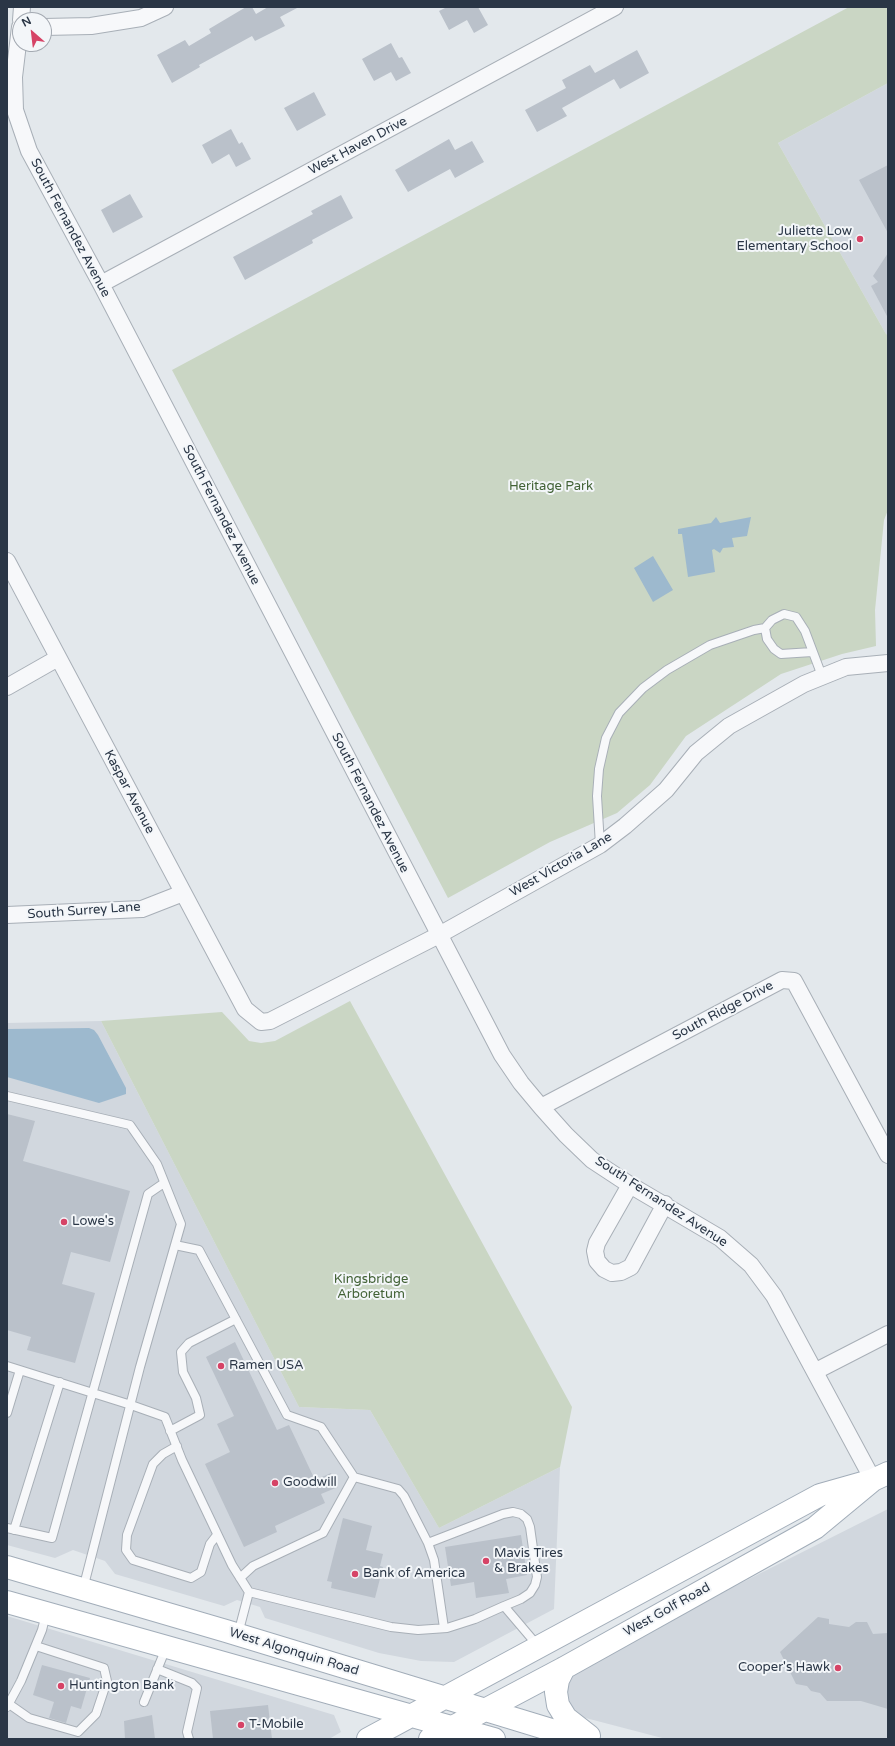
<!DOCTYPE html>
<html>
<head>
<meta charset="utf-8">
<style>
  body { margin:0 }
  #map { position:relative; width:895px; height:1746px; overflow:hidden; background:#e3e8ec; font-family:"Varela Round",sans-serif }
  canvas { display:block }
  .frame { position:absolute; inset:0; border:8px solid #2a3646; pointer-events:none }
  .north { position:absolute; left:12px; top:12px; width:40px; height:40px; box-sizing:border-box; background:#f3f6f9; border:1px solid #a3a9b1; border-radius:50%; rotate:332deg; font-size:11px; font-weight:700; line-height:16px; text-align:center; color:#2a3646 }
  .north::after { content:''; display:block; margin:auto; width:14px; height:18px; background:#d64366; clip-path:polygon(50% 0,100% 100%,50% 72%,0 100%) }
</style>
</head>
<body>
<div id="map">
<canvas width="895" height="1746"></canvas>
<div class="frame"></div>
<div class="north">N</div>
</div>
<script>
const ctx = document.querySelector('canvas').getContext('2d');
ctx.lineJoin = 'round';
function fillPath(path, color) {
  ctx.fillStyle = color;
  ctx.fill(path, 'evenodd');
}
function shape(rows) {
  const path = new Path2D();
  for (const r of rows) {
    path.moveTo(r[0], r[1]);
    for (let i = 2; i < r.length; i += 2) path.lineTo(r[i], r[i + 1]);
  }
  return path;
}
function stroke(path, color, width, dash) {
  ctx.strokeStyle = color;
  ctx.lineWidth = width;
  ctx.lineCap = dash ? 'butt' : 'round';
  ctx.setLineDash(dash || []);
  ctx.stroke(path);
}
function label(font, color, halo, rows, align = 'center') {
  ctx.font = font + ' "Varela Round",sans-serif';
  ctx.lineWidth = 4;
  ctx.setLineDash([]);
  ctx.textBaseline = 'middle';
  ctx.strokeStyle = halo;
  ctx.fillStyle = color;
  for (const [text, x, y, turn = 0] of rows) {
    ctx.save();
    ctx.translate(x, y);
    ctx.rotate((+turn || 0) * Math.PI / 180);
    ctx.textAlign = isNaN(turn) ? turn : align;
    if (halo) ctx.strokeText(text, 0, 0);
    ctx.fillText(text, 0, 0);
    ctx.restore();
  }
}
const built = shape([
  [888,83,888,335,886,334,778,143],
  [101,1021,299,1407,370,1410,439,1528,560,1467,554,1609,454,1662,421,1661,379,1653,265,1618,260,1607,237,1600,224,1606,115,1574,105,1561,73,1550,55,1558,7,1545,7,1023],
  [888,1509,888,1739,666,1739,578,1716,571,1708,567,1695,566,1677,578,1665],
  [7,1616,334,1715,341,1732,329,1739,7,1739]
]);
const green = shape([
  [849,7,888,7,888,83,778,143,886,334,888,335,888,510,884,520,875,610,876,646,842,654,781,674,686,736,650,785,617,813,550,842,448,898,172,370],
  [350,1001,572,1407,560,1467,439,1528,370,1410,299,1407,101,1021,222,1012,249,1041,261,1043,275,1041]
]);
const water = shape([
  [716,517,720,523,751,517,747,536,732,538,734,547,723,548,720,553,714,549,712,550,715,572,688,577,682,534,678,534,678,529,711,523],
  [653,556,673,590,653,602,634,568],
  [89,1028,94,1030,98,1035,126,1088,126,1094,99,1103,7,1077,7,1029]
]);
const building = shape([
  [246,7,252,7,256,14,268,7,299,7,280,17,285,26,255,41,252,36,199,65,200,67,172,83,157,55,185,40,189,46,211,33,209,29],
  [447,7,478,7,488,25,474,33,467,20,449,30,439,11],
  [391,43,399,58,402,57,411,73,396,81,391,72,374,81,362,59],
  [637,50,649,73,620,89,614,79,562,108,567,116,537,132,525,110,566,88,562,80,590,65,595,73],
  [314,92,326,115,297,131,284,108],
  [231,129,239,144,242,142,251,159,236,167,229,154,212,164,202,145],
  [449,139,455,150,472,141,484,162,455,178,450,169,408,192,395,170],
  [888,165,888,233,859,180],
  [130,194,143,217,113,233,101,210],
  [341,195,353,218,312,240,313,243,245,280,233,257,313,214,311,211],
  [888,253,888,318,871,286,878,282,873,276],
  [7,1114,35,1121,23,1161,130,1191,110,1262,71,1252,62,1284,95,1293,75,1363,27,1350,31,1337,7,1330],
  [235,1342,277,1430,289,1425,315,1480,331,1473,338,1487,321,1494,325,1503,275,1526,277,1532,244,1547,205,1464,230,1452,217,1424,234,1416,206,1357],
  [343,1518,372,1526,366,1550,383,1554,380,1566,383,1567,375,1598,331,1588,332,1582,327,1581],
  [521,1535,527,1575,506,1579,509,1593,476,1598,474,1582,451,1586,445,1547],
  [818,1617,829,1619,829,1624,849,1627,856,1622,867,1622,873,1634,888,1633,888,1709,861,1701,827,1701,820,1693,811,1691,807,1686,796,1684,780,1652],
  [42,1665,90,1678,81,1709,71,1706,66,1723,49,1718,54,1702,33,1695],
  [268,1705,272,1739,213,1739,210,1711],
  [152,1715,155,1739,125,1739,124,1721]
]);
const service = shape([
  [812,652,781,654,774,649,767,639,765,628,772,620,784,614,796,617,805,631,822,676],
  [600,845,597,796,599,769,606,738,619,713,643,688,667,670,710,645,754,630,765,628],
  [7,1096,130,1125,157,1164,181,1224,140,1367,83,1589],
  [175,1245,199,1250,287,1415,321,1427,354,1477,398,1489,404,1496,428,1543,434,1560,444,1628],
  [7,1366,131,1405,165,1417,182,1460,232,1565,249,1592,238,1634],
  [7,1413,20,1370],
  [170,1431,200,1415,196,1398,183,1372,181,1352,189,1343,236,1319],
  [177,1446,163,1454,153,1464,127,1535,126,1550,133,1560,191,1578,201,1572,210,1544,217,1535],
  [7,1528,52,1538,148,1194,164,1183],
  [14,1530,60,1382],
  [428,1543,503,1514,513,1512,521,1514,527,1519,530,1527,537,1577,535,1585,530,1593,521,1599,504,1606],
  [240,1578,253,1566,323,1533,354,1477],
  [249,1592,391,1627,418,1630,447,1628,475,1619,504,1606,538,1646],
  [157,1669,192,1683,197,1688,187,1732,189,1739],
  [144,1702,166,1648],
  [9,1704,29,1718,78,1732,96,1714,107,1681,104,1668,36,1646],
  [7,1707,21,1681,42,1630,46,1614]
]);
const minor = shape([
  [21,20,22,7],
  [20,27,14,77,15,110,29,151,101,284,502,1055,521,1083,541,1107,566,1135,592,1160,630,1185,720,1238,751,1265,774,1296,873,1480],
  [44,27,91,26,141,18,165,7],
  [101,284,615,7],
  [7,561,245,1009,261,1022,270,1021,439,935,600,845,625,826,666,790,696,753,729,726,804,684,846,667,888,663],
  [7,687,58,658],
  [7,915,142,909,183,893],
  [541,1107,782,980,794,981,888,1155],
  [630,1185,597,1243,595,1251,597,1261,604,1269,612,1273,621,1272,631,1267,665,1204],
  [816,1371,888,1334]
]);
const primary = shape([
  [7,1567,226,1631,581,1739],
  [7,1602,494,1739],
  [564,1668,558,1680,556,1692,558,1705,566,1718,589,1736],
  [368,1739,820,1495,873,1480],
  [430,1739,564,1668,815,1528,873,1480,888,1473]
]);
const markers = [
  [860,239,4,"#d64366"],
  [64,1222,4,"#d64366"],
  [221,1366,4,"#d64366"],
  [275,1483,4,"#d64366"],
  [486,1561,4,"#d64366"],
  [355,1574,4,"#d64366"],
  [838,1668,4,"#d64366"],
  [61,1686,4,"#d64366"],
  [241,1725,4,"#d64366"]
];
const streetNames = [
  ["West Haven Drive",358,146,-28],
  ["South Fernandez Avenue",70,228,62],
  ["South Fernandez Avenue",221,515,63],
  ["Kaspar Avenue",129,792,62],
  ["South Fernandez Avenue",370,803,63],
  ["West Victoria Lane",561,865,-30],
  ["South Surrey Lane",84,911,-4],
  ["South Ridge Drive",723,1011,-28],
  ["South Fernandez Avenue",661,1202,33],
  ["West Golf Road",667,1610,-29],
  ["West Algonquin Road",294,1652,17]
];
const poiNames = [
  ["Juliette Low",852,232,"right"],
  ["Elementary School",852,247,"right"],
  ["Lowe's",72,1222],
  ["Ramen USA",229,1366],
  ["Goodwill",283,1483],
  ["Mavis Tires",494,1554],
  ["& Brakes",494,1569],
  ["Bank of America",363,1574],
  ["Cooper's Hawk",830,1668,"right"],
  ["Huntington Bank",69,1686],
  ["T-Mobile",249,1725]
];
const parkNames = [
  ["Heritage Park",551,487],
  ["Kingsbridge",371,1280],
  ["Arboretum",371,1295]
];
fillPath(built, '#d1d7de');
fillPath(green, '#cad6c4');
fillPath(water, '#9db9ce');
fillPath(building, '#bac1ca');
stroke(service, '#a8afb7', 10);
stroke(minor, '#a8afb7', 18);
stroke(primary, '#a2adb9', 24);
stroke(service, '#f7f8fa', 8);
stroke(minor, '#f7f8fa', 16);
stroke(primary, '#fff', 22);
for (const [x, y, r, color] of markers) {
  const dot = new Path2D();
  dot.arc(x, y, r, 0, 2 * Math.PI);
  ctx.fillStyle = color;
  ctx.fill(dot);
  stroke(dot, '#f3f6f9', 1.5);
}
label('13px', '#2a3646', '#f3f6f9', streetNames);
label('13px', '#2a3646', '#f3f6f9', poiNames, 'left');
label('13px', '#426236', '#f3f6f9', parkNames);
</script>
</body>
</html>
